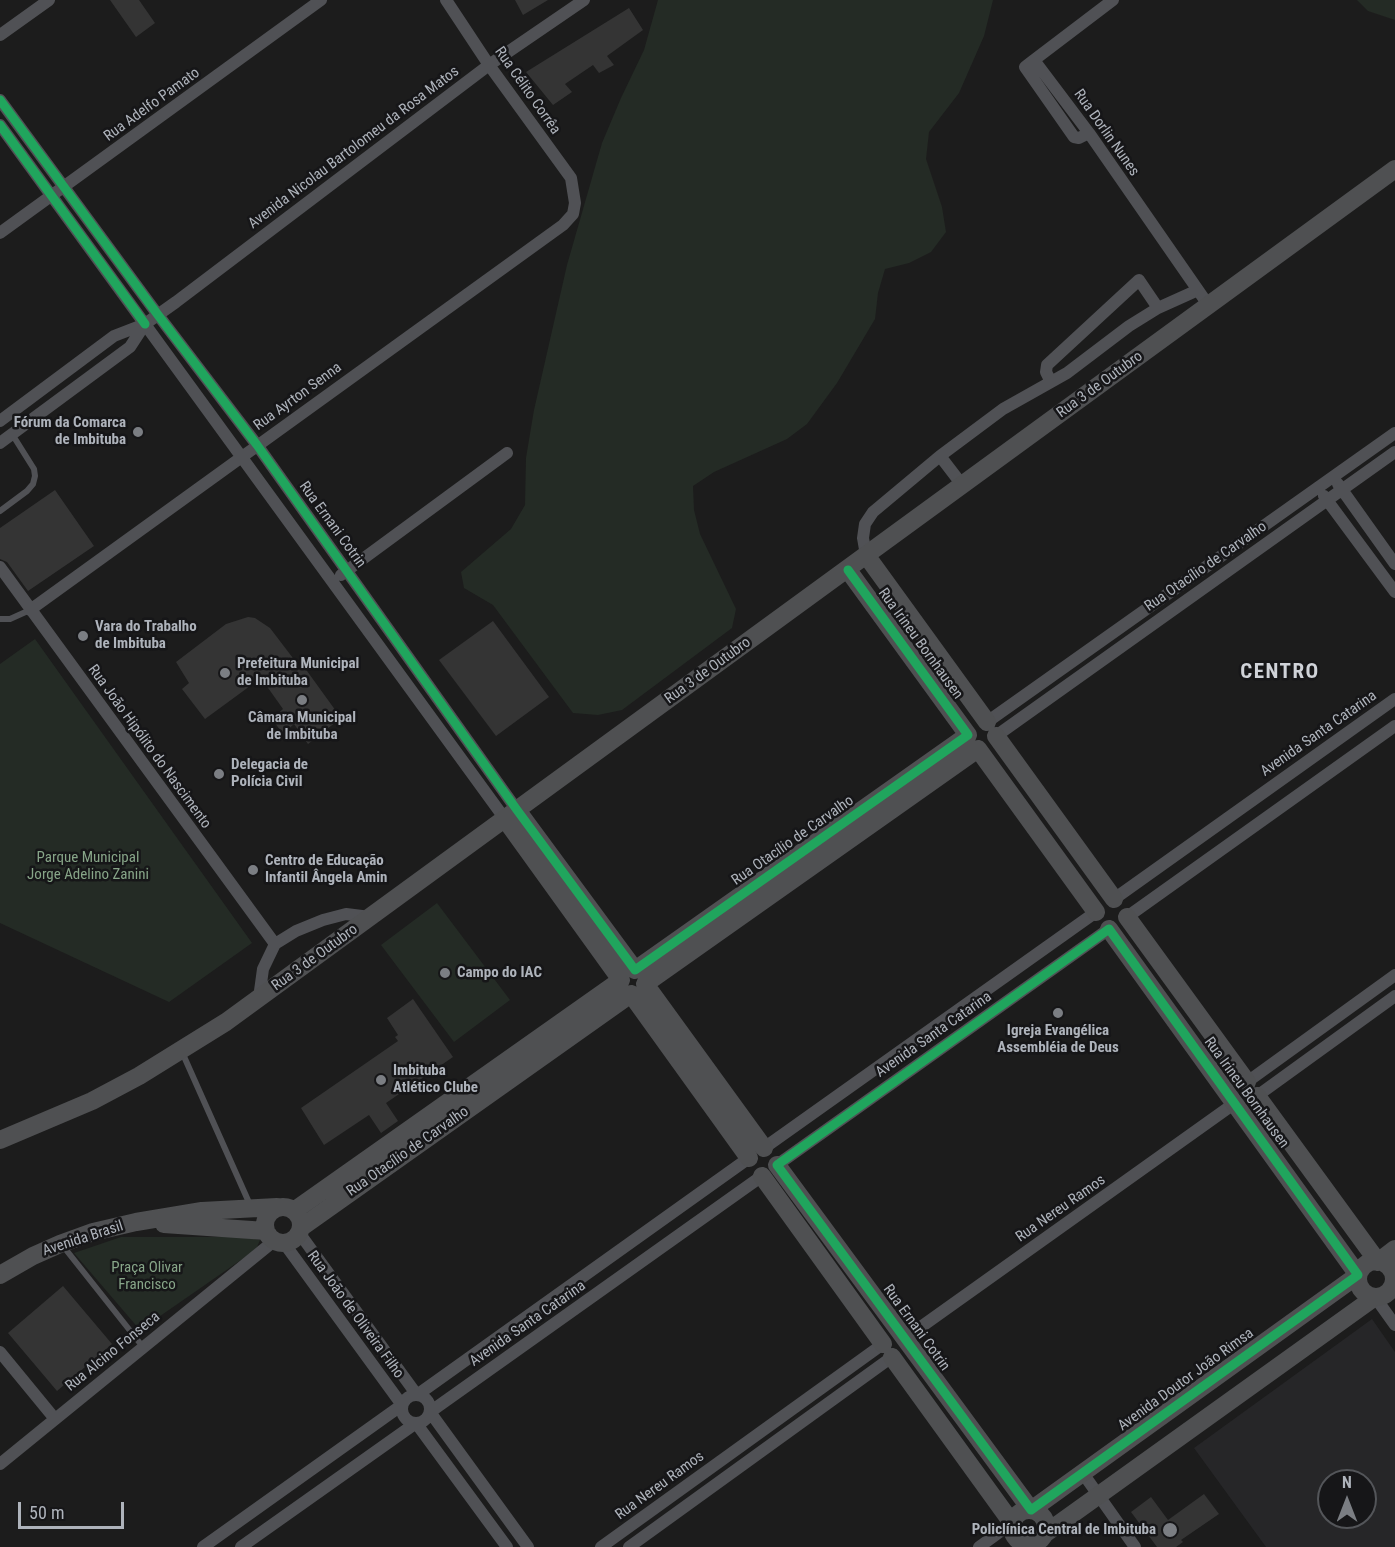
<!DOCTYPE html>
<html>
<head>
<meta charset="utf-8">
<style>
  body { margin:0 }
  #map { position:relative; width:1395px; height:1547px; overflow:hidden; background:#1c1c1c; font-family:"Roboto Condensed",sans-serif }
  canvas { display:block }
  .north { position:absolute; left:1317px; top:1469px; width:60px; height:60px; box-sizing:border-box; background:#161618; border:2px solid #535559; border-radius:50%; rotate:0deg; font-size:16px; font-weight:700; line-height:24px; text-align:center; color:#aeb3bb }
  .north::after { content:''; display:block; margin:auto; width:21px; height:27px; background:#7b7e83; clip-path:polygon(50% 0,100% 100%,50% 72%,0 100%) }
  .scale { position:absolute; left:18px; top:1502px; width:106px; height:27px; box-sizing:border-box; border:3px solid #aeb3bb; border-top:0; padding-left:8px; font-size:18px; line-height:21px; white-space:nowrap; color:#aeb3bb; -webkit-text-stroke:4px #161618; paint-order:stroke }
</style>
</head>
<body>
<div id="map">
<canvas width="1395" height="1547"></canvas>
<div class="north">N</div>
<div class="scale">50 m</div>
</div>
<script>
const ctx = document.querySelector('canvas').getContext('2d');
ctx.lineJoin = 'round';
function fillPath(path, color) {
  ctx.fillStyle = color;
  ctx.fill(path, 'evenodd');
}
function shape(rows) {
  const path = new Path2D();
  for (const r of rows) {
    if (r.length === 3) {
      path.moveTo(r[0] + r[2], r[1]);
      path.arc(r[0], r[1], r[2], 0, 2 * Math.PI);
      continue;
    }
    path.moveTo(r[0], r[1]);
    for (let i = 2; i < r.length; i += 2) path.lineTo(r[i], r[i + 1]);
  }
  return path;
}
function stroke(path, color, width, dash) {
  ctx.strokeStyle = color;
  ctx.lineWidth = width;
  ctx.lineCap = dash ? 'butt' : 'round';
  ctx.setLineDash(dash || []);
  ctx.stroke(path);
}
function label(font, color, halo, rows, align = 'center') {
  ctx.font = font + ' "Roboto Condensed",sans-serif';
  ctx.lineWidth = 5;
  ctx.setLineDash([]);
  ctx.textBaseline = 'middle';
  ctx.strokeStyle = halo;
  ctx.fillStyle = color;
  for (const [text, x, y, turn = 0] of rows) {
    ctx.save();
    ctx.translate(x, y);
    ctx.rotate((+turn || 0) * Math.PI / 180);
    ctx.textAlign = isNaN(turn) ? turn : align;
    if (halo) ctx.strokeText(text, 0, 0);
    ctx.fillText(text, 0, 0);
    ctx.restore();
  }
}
const built = shape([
  [1372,1319,1395,1352,1395,1547,1266,1547,1194,1448],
  [1329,1481,1365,1481,1365,1517,1329,1517]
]);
const green = shape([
  [658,0,993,0,984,36,959,93,929,132,926,159,942,207,946,232,931,252,909,263,885,269,878,293,875,319,837,383,807,424,787,439,714,472,693,486,694,510,700,534,736,609,732,628,622,710,598,715,573,713,493,605,464,588,461,572,511,529,525,505,526,458,534,410,567,265,602,143,621,98,644,50],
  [1357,0,1395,0,1395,20,1368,11],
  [35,639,252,943,169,1002,0,923,0,664],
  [437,903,510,1000,454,1042,381,945],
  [121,1237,242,1237,260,1240,257,1247,251,1253,140,1330,74,1253]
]);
const building = shape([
  [110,0,139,0,155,23,136,37],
  [515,0,548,0,523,15],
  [629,8,643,30,607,56,614,65,599,73,593,65,565,84,572,92,553,105,526,72],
  [55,490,94,546,28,591,7,562,0,559,0,528],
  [248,617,255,618,270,628,299,666,302,664,341,718,308,744,294,724,283,734,272,719,283,709,261,678,205,719,182,689,189,683,176,662,226,624],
  [493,621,549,697,496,736,439,660],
  [413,999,453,1057,386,1103,398,1121,381,1133,369,1115,324,1145,301,1108,398,1041,395,1037,398,1035,387,1018],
  [63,1286,112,1344,57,1391,8,1333],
  [1204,1494,1219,1514,1181,1540,1183,1542,1176,1547,1157,1547,1131,1512,1151,1497,1168,1520]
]);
const lane = shape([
  [0,511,27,491,33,484,35,476,34,469,12,434],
  [0,619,10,619,30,610],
  [182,1052,251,1207],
  [63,1246,143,1347]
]);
const street = shape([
  [1113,0,1034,60,1089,133,1209,306],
  [0,35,49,0],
  [1034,60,1025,67,1074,137,1079,138,1089,133],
  [0,100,158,315,257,445,517,810],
  [0,125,505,819],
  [0,233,321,0],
  [1051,382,1046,372,1047,365,1139,280,1158,308],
  [0,421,114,336,145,324,176,302,489,65,584,0],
  [0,443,130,347,145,324],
  [940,456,963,486],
  [1338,484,1395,564],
  [1324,496,1395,592],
  [866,555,863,538,865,524,873,512,940,456,1003,409,1067,373,1129,326,1158,308,1198,290],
  [0,567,275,944],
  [341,575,507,453],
  [30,610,563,225,573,214,575,203,571,178,489,65,446,0],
  [987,722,1395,433],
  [996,736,1395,452],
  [1114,899,1395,699],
  [1127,917,1395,726],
  [259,998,263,969,275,944,296,931,323,920,346,914,370,917],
  [1247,1082,1395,975],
  [1257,1096,1395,996],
  [764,1148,1096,912],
  [777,1165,1109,929],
  [300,1234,417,1395,749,1158],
  [1393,1285,1395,1288],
  [1375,1297,1395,1325],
  [904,1339,1235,1103],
  [0,1352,55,1419],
  [416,1409,14],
  [0,1464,274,1241],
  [1082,1472,1135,1547],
  [203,1547,402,1405,284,1243],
  [241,1547,416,1423,507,1547],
  [528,1547,430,1412,762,1176],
  [601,1547,883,1344],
  [629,1547,892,1357],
  [979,1547,1012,1523],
  [1026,1547,1030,1545]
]);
const secondary = shape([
  [866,555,987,722],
  [996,736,1114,899],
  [517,810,635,970,968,735,848,570],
  [1127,917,1247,1082],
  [1257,1096,1378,1262,1395,1249],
  [0,1140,92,1101,139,1076,226,1022,1395,169],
  [764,1148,645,984,978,749,1096,912],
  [777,1165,1031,1510,1358,1275,1109,929],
  [762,1176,883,1344],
  [283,1225,18],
  [295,1210,621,980,505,819],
  [164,1224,266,1231],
  [302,1227,631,994,749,1158],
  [1376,1279,18],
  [0,1275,33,1256,60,1244,93,1232,136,1222,202,1211,277,1207],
  [892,1357,1012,1523],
  [1029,1527,17],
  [1046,1533,1375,1297]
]);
const cycleway = shape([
  [0,100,158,315,257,445,517,810,635,970,968,735,848,570],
  [0,125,145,324],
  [1109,929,1358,1275,1031,1510,777,1165,1109,929]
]);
const markers = [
  [138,432,6,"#7b7e83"],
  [83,636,6,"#7b7e83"],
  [225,673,6,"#7b7e83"],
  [302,700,6,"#7b7e83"],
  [219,774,6,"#7b7e83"],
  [253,870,6,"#7b7e83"],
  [445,973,6,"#7b7e83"],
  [1058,1013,6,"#7b7e83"],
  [381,1080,6,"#7b7e83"],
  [1170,1530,8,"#7b7e83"]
];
const streetNames = [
  ["Rua Célito Corrêa",527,91,55],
  ["Rua Adelfo Pamato",152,105,-36],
  ["Rua Dorlin Nunes",1106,133,55],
  ["Avenida Nicolau Bartolomeu da Rosa Matos",354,148,-37],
  ["Rua 3 de Outubro",1100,385,-36],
  ["Rua Ayrton Senna",298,397,-36],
  ["Rua Ernani Cotrin",332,525,54],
  ["Rua Otacílio de Carvalho",1206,567,-35],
  ["Rua Irineu Bornhausen",920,644,54],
  ["Rua 3 de Outubro",708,671,-36],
  ["Avenida Santa Catarina",1319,734,-35],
  ["Rua João Hipólito do Nascimento",149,747,54],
  ["Rua Otacílio de Carvalho",793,841,-35],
  ["Rua 3 de Outubro",315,958,-36],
  ["Avenida Santa Catarina",934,1035,-35],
  ["Rua Irineu Bornhausen",1246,1093,54],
  ["Rua Otacílio de Carvalho",408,1152,-35],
  ["Rua Nereu Ramos",1061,1209,-35],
  ["Avenida Brasil",83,1239,-18],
  ["Rua João de Oliveira Filho",355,1315,54],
  ["Avenida Santa Catarina",528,1324,-35],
  ["Rua Ernani Cotrin",916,1328,54],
  ["Rua Alcino Fonseca",113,1352,-39],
  ["Avenida Doutor João Rimsa",1186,1380,-36],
  ["Rua Nereu Ramos",660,1486,-36]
];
const poiNames = [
  ["Fórum da Comarca",126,423,"right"],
  ["de Imbituba",126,440,"right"],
  ["Vara do Trabalho",95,627],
  ["de Imbituba",95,644],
  ["Prefeitura Municipal",237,664],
  ["de Imbituba",237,681],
  ["Câmara Municipal",302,718,"center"],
  ["de Imbituba",302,735,"center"],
  ["Delegacia de",231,765],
  ["Polícia Civil",231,782],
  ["Centro de Educação",265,861],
  ["Infantil Ângela Amin",265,878],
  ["Campo do IAC",457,973],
  ["Igreja Evangélica",1058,1031,"center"],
  ["Assembléia de Deus",1058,1048,"center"],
  ["Imbituba",393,1071],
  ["Atlético Clube",393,1088],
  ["Policlínica Central de Imbituba",1156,1530,"right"]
];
const parkNames = [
  ["Parque Municipal",88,858],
  ["Jorge Adelino Zanini",88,875],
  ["Praça Olivar",147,1268],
  ["Francisco",147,1285]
];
const districtNames = [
  ["CENTRO",1280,673]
];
fillPath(built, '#262628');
fillPath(green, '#242b25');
fillPath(building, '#343434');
stroke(lane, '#505155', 6);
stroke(street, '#505155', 12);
stroke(secondary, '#4f5052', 18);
stroke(cycleway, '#20a55d', 9);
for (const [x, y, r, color] of markers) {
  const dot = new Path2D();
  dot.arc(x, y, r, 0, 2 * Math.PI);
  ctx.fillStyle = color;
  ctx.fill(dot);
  stroke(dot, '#161618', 2);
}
label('15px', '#aeb3bb', '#161618', streetNames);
label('bold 15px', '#aeb3bb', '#161618', poiNames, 'left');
label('15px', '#87a588', '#161618', parkNames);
ctx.letterSpacing = '1.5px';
label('bold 21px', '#cfd2d8', '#161618', districtNames);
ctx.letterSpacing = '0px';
</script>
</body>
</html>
